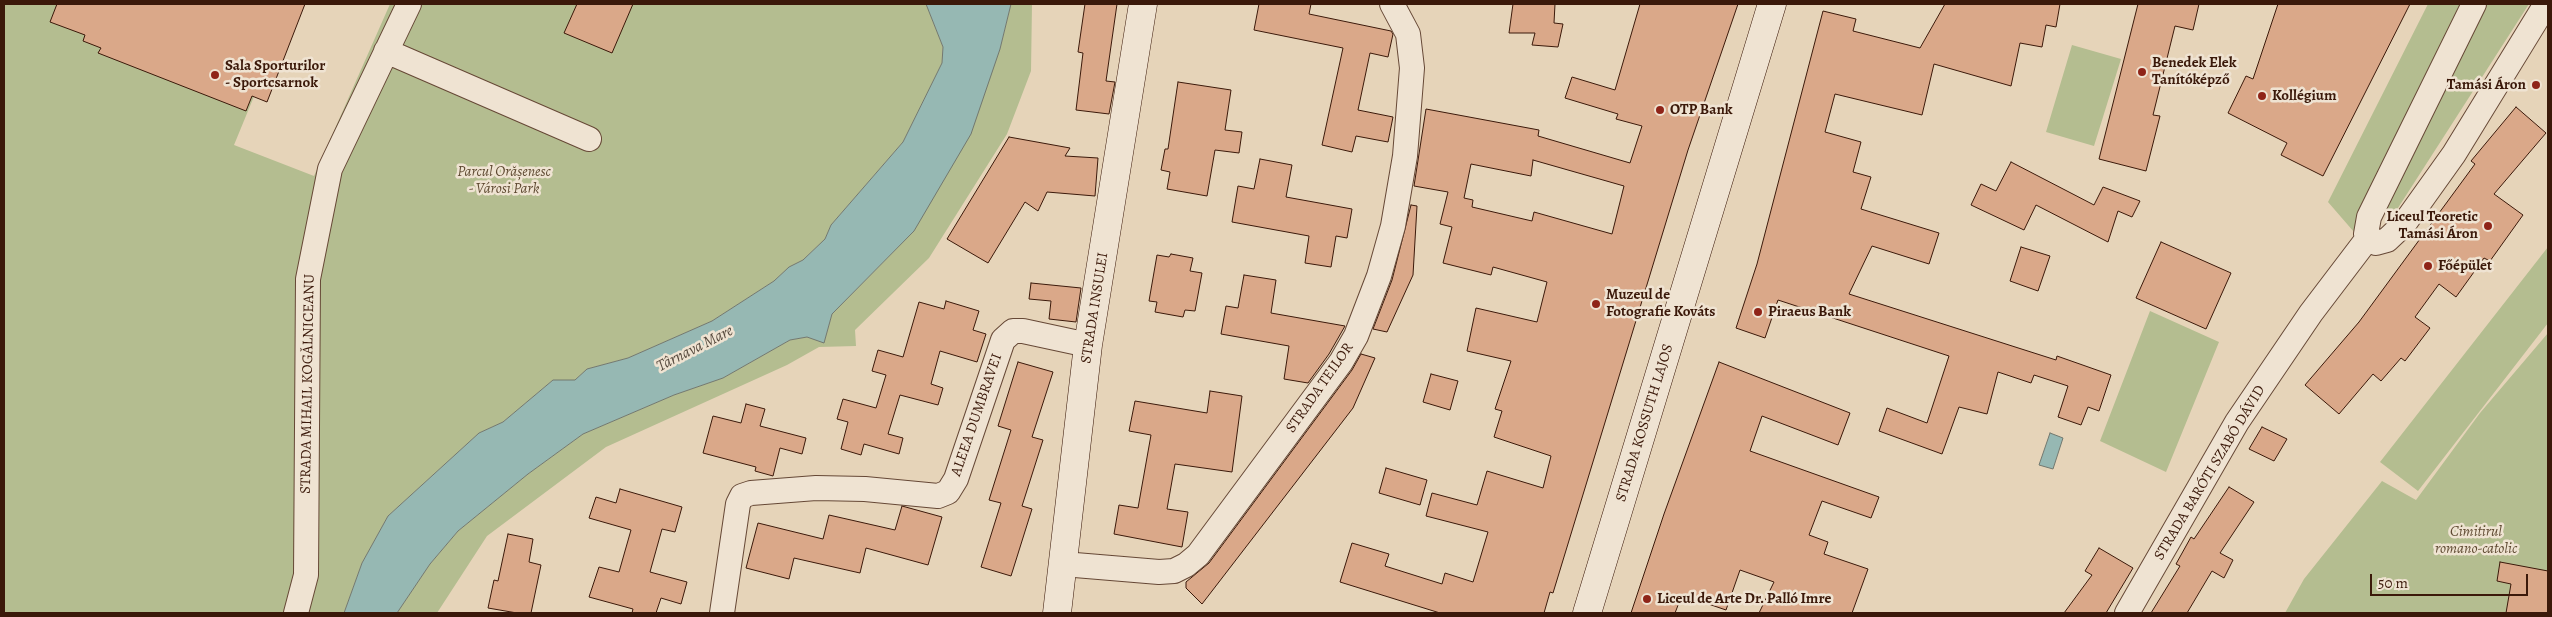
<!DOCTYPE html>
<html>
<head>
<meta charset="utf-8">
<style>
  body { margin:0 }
  #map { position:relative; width:2552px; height:617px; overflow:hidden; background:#e6d4b9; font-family:Alegreya,serif }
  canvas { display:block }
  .frame { position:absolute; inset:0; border:5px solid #3b190a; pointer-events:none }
  .scale { position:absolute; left:2370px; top:574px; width:158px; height:22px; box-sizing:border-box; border:2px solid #3b190a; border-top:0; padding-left:6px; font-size:15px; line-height:18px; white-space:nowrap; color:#3b190a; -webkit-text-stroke:4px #efe3d2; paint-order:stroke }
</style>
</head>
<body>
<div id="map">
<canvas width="2552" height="617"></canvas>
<div class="frame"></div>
<div class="scale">50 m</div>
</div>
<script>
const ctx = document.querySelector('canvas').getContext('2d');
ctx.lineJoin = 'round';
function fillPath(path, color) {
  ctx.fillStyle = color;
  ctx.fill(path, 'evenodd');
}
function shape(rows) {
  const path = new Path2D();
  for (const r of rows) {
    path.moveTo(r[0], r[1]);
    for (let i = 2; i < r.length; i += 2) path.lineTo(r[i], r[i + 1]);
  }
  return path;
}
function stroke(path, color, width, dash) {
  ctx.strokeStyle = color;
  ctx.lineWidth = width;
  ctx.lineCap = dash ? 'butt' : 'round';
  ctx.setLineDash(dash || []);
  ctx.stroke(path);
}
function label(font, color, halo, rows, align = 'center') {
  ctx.font = font + ' Alegreya,serif';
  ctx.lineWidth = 5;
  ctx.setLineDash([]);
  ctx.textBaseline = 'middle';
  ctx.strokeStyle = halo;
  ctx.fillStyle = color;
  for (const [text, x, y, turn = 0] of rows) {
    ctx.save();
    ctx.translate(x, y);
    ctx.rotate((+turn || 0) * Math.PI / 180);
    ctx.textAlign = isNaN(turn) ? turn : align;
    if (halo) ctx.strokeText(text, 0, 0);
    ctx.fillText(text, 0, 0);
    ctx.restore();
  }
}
const green = shape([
  [4,4,292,4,234,145,314,176,390,4,926,4,943,47,942,63,903,142,831,225,825,239,803,260,789,267,774,281,712,321,628,358,587,369,575,380,553,380,503,422,479,433,388,516,362,563,344,613,4,613],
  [1011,4,1032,4,1031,71,1007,134,929,258,855,330,856,346,819,347,787,365,606,447,487,536,437,613,397,613,430,564,458,531,528,474,583,434,674,395,723,378,790,340,807,337,824,342,832,314,914,231,1000,49],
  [2428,4,2463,4,2354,232,2328,202],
  [2485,4,2529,4,2396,211,2390,215,2385,211],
  [2072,45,2121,59,2094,146,2046,132],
  [2548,247,2548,323,2418,491,2380,462],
  [2150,311,2219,342,2166,472,2100,441],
  [2548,333,2548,613,2285,613,2304,579,2382,481,2416,500,2480,413]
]);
const water = shape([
  [926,4,1011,4,1000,49,971,134,914,231,832,314,824,343,807,337,790,340,723,378,674,395,583,434,528,474,458,531,430,564,397,613,344,613,362,563,388,516,479,433,503,422,553,380,575,380,587,369,628,358,712,321,774,281,789,267,803,260,825,239,831,225,903,142,942,63,943,47,926,4],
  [2050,433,2063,438,2053,469,2039,465,2050,433]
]);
const building = shape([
  [57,4,305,4,267,102,252,96,246,111,98,53,101,48,83,41,85,35,50,22,57,4],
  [577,4,633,4,612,53,564,33,577,4],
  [1085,4,1117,4,1106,81,1115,82,1109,114,1076,110,1083,53,1078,52,1085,4],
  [1259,4,1311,4,1309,14,1391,31,1393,34,1388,57,1370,53,1358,110,1393,117,1388,142,1356,136,1352,152,1322,145,1343,48,1254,30,1259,4],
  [1513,4,1555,4,1554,23,1563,24,1558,47,1532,45,1535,33,1509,33,1513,4],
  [1640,4,1738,4,1688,150,1553,593,1550,592,1544,613,1440,613,1340,582,1352,543,1389,554,1385,566,1442,584,1445,573,1473,582,1488,532,1426,516,1432,493,1477,505,1487,471,1543,488,1551,456,1494,437,1502,411,1495,409,1511,361,1467,351,1476,308,1537,322,1547,282,1493,267,1491,275,1443,263,1452,227,1440,224,1448,192,1414,186,1426,109,1539,130,1538,136,1630,163,1642,126,1616,119,1618,114,1565,98,1572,77,1615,90,1640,4],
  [1533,160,1624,186,1612,234,1534,212,1532,221,1472,207,1473,200,1464,198,1471,164,1531,176,1533,160],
  [1945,4,2060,4,2056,27,2046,25,2042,47,2020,43,2011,86,1934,64,1922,115,1835,94,1825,132,1861,142,1853,172,1871,177,1861,209,1939,233,1929,264,1872,246,1849,294,2056,360,2057,356,2111,375,2099,411,2088,407,2081,425,2058,417,2068,386,2034,375,2031,383,1998,372,1987,414,1959,407,1942,454,1879,431,1887,408,1927,423,1949,356,1778,300,1765,338,1736,328,1757,264,1823,11,1856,19,1853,31,1920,48,1945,4],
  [2138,4,2199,4,2193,30,2175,26,2153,115,2160,116,2146,171,2099,159,2138,4],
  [2278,4,2410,4,2323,176,2281,155,2287,143,2228,113,2246,76,2253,79,2278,4],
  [1178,82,1231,90,1225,130,1242,132,1239,153,1215,150,1207,196,1167,189,1170,172,1161,170,1165,149,1168,149,1178,82],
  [2516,107,2546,133,2494,194,2523,215,2490,261,2484,258,2456,297,2439,284,2415,317,2430,328,2405,361,2401,358,2381,381,2373,374,2339,414,2305,385,2359,322,2475,164,2471,161,2516,107],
  [1009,137,1070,148,1065,156,1098,158,1095,196,1047,192,1038,211,1025,202,988,263,947,239,1009,137],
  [1260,159,1292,165,1286,197,1352,209,1347,238,1336,236,1331,267,1305,263,1309,236,1232,222,1238,186,1254,189,1260,159],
  [2011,162,2094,205,2103,187,2140,201,2132,217,2118,211,2108,242,2036,205,2024,230,1971,205,1981,184,1996,191,2011,162],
  [1411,205,1417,206,1413,275,1387,332,1373,329,1392,280,1411,205],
  [2161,242,2231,273,2206,329,2136,298,2161,242],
  [2021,247,2050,256,2038,291,2010,281,2021,247],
  [1171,254,1193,258,1190,271,1202,273,1195,311,1185,310,1183,317,1155,312,1157,302,1149,301,1157,255,1169,257,1171,254],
  [1244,275,1276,280,1271,313,1345,326,1329,354,1308,383,1284,379,1289,346,1221,334,1226,306,1238,308,1244,275],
  [1031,283,1081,288,1076,322,1049,319,1051,301,1029,299,1031,283],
  [946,301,979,311,973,330,986,334,977,362,940,351,931,384,943,388,938,405,900,395,888,434,903,438,899,454,864,444,861,455,841,449,848,422,837,419,843,399,876,408,886,375,872,371,878,350,903,357,919,302,944,309,946,301],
  [1361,354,1375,358,1353,408,1202,604,1186,588,1186,582,1209,563,1352,370,1361,354],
  [1018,362,1053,372,1032,437,1043,440,1022,506,1032,509,1011,576,981,567,1001,503,989,500,1011,430,998,426,1018,362],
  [1719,362,1850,413,1838,445,1762,416,1750,451,1879,497,1871,518,1822,501,1809,535,1828,542,1824,554,1868,569,1852,613,1759,613,1774,582,1740,570,1726,610,1682,595,1675,613,1631,613,1664,514,1719,362],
  [1431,374,1458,381,1450,410,1423,402,1431,374],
  [1210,391,1242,396,1232,472,1175,464,1167,509,1188,512,1182,547,1114,534,1119,505,1138,508,1151,435,1129,431,1135,401,1207,413,1210,391],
  [746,404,765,409,760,426,806,438,802,454,780,448,773,476,755,471,756,467,703,453,713,416,741,423,746,404],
  [2262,427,2287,439,2274,461,2249,449,2262,427],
  [1386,468,1427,480,1420,505,1379,493,1386,468],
  [2229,487,2254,502,2220,553,2233,560,2224,578,2212,571,2187,613,2151,613,2180,566,2176,564,2191,537,2194,539,2229,487],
  [620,489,682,507,675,532,662,529,650,572,687,582,681,604,661,598,656,613,632,613,633,609,589,597,599,567,619,572,631,530,589,518,596,497,616,503,620,489],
  [902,506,942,517,928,565,866,548,860,573,794,558,789,579,746,568,758,523,823,539,829,515,895,530,902,506],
  [508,534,533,539,529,562,541,565,531,613,517,613,488,608,494,580,498,581,508,534],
  [2099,548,2133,568,2106,613,2064,613,2092,575,2085,571,2099,548],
  [2500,562,2548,571,2548,613,2506,613,2511,584,2497,581,2500,562]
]);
const minor = shape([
  [2474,4,2369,217,2366,234,2370,240,2376,243,2387,240,2404,224,2454,154,2546,4],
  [386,51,589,139],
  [1063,564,1159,572,1174,571,1186,565,1198,555,1341,362,1356,336,1379,276,1393,226,1405,156,1412,68,1408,34,1392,4],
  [296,613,306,575,308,279,330,169,409,4],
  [722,613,738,504,742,496,751,493,816,488,865,489,938,496,948,492,956,479,1003,340,1013,331,1023,331,1088,345],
  [2127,613,2237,422,2311,313,2368,238]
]);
const secondary = shape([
  [1057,613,1088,345,1143,4],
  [1587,613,1772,4]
]);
const markers = [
  [2142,72,5,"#8f2418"],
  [215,75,5,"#8f2418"],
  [2536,85,5,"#8f2418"],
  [2262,96,5,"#8f2418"],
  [1660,110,5,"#8f2418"],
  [2488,226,5,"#8f2418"],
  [2428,266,5,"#8f2418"],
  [1596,304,5,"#8f2418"],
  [1758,312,5,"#8f2418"],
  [1647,599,5,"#8f2418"]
];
const poiNames = [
  ["Benedek Elek",2152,63],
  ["Tanítóképző",2152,80],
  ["Sala Sporturilor",225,66],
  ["- Sportcsarnok",225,83],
  ["Tamási Áron",2526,85,"right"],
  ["Kollégium",2272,96],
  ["OTP Bank",1670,110],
  ["Liceul Teoretic",2478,217,"right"],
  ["Tamási Áron",2478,234,"right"],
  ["Főépület",2438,266],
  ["Muzeul de",1606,295],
  ["Fotografie Kováts",1606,312],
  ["Piraeus Bank",1768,312],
  ["Liceul de Arte Dr. Palló Imre",1657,599]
];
const parkNames = [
  ["Parcul Orășenesc",504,172],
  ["- Városi Park",504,189],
  ["Cimitirul",2476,532],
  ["romano-catolic",2476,549]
];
const streetNames = [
  ["STRADA INSULEI",1095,308,-81],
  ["STRADA MIHAIL KOGĂLNICEANU",308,384,-89],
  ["STRADA TEILOR",1320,388,-55],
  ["ALEEA DUMBRAVEI",977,415,-71],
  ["STRADA KOSSUTH LAJOS",1645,423,-73],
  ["STRADA BARÓTI SZABÓ DÁVID",2210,473,-59]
];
const waterNames = [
  ["Târnava Mare",695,349,-27]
];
fillPath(green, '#b4bd90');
fillPath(water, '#96b8b3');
stroke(water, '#72786f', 1);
fillPath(building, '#daa889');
stroke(building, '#3b190a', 1);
stroke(minor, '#664836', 26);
stroke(secondary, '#3b190a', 29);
stroke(minor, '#efe3d2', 24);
stroke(secondary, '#efe3d2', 28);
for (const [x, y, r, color] of markers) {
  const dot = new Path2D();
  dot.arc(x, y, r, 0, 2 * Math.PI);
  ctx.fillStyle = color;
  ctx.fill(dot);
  stroke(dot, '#efe3d2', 2);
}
label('bold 15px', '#3b190a', '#efe3d2', poiNames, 'left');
label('italic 15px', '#5f4a32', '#efe3d2', parkNames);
label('15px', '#3b190a', '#efe3d2', streetNames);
label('italic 16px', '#56493d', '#efe3d2', waterNames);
</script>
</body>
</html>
